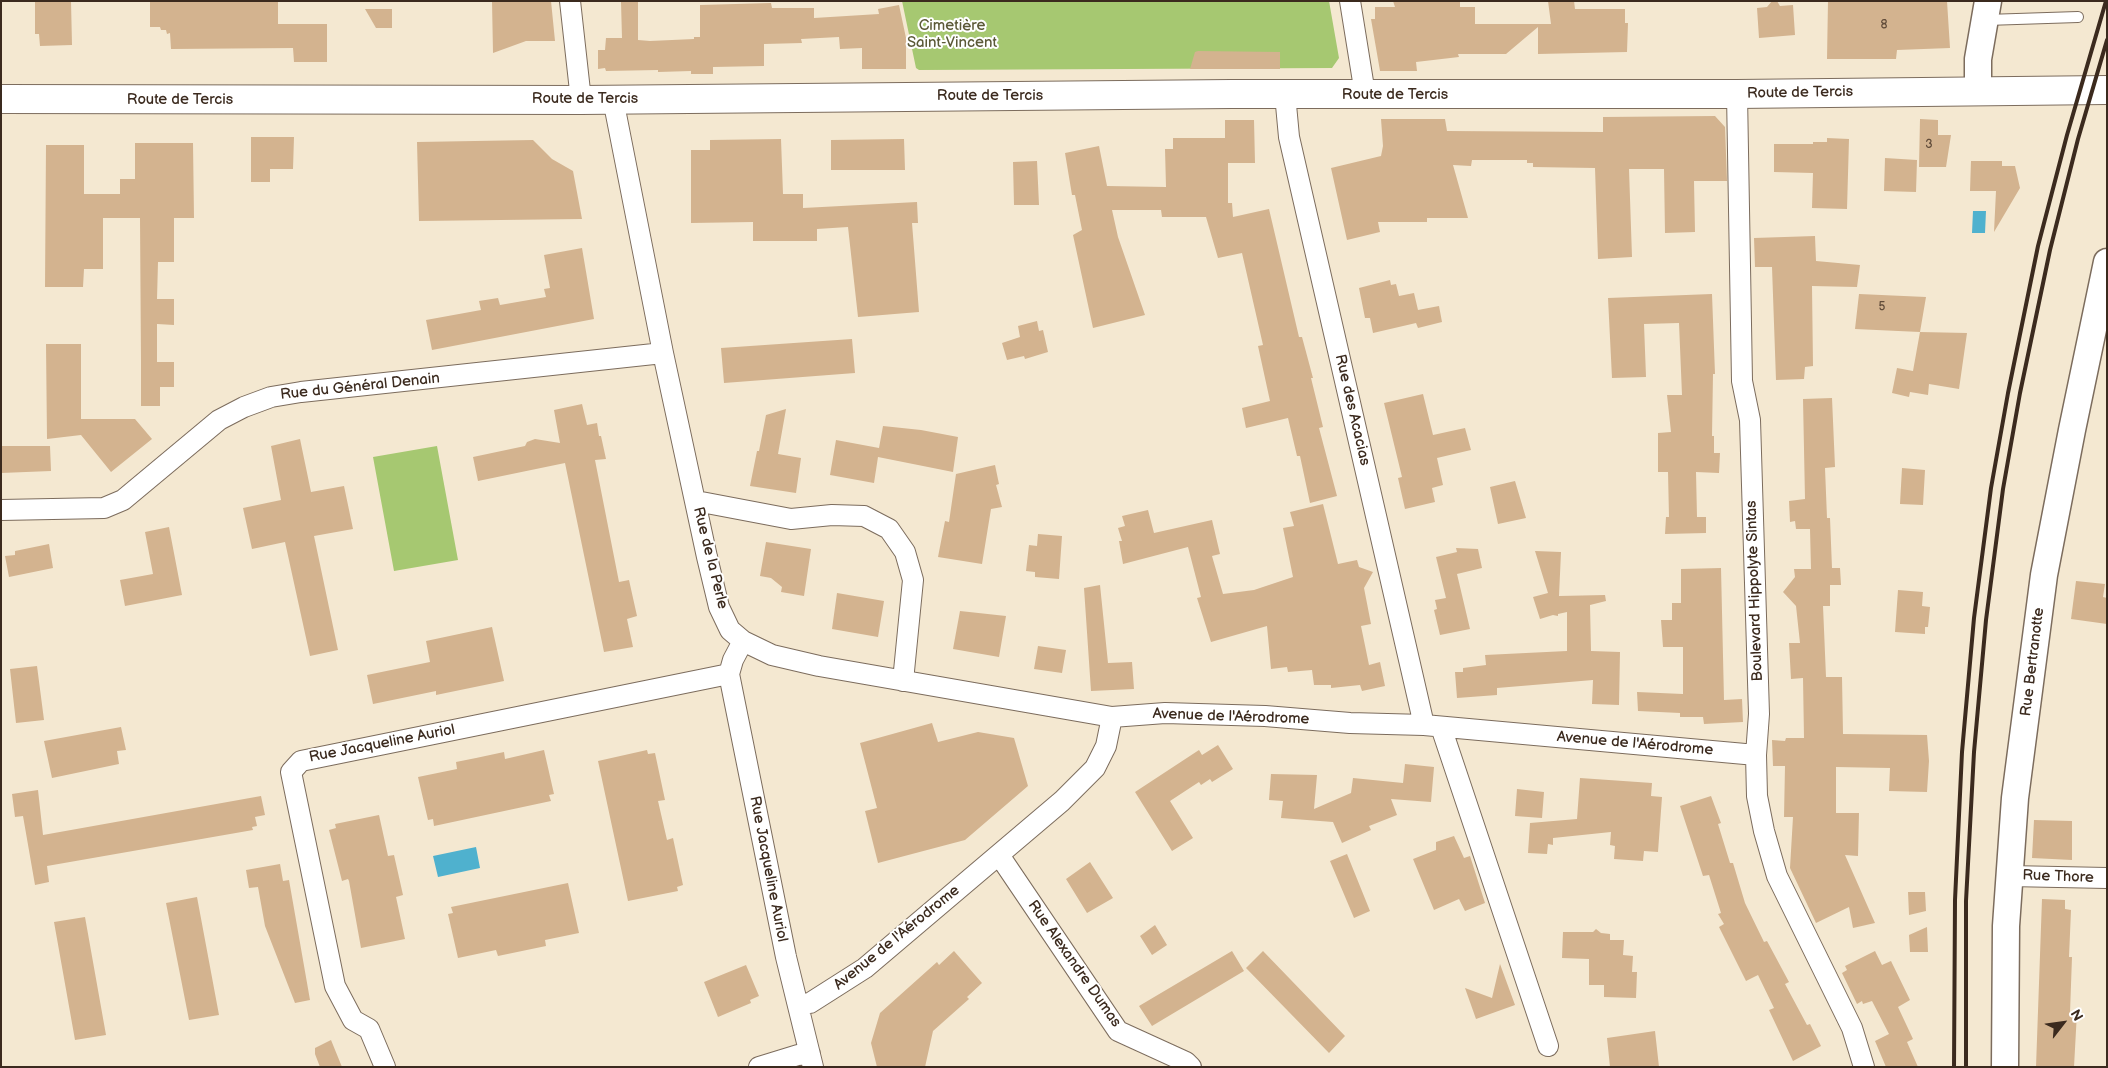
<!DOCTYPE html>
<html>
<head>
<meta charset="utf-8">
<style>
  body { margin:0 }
  #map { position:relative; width:2108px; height:1068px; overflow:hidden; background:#f4e8d1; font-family:"Balsamiq Sans",sans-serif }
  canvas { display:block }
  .frame { position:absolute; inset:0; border:2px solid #3b2a1e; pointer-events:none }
  .north { position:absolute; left:2038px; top:998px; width:50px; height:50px; -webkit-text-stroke:4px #fff; paint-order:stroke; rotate:60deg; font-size:14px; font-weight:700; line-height:20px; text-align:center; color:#3b2a1e }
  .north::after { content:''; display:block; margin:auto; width:18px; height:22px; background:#3b2a1e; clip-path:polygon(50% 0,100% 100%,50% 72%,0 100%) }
</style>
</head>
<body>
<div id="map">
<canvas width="2108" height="1068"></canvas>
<div class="frame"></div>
<div class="north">N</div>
</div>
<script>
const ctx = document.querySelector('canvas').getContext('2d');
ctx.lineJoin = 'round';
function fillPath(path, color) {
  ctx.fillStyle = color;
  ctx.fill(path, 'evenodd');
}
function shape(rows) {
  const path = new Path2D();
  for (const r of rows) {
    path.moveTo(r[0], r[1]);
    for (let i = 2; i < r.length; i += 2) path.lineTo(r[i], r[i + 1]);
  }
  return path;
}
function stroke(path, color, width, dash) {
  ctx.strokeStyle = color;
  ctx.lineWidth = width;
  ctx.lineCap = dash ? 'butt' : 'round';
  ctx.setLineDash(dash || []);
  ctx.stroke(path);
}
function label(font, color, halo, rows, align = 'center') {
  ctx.font = font + ' "Balsamiq Sans",sans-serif';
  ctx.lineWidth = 4;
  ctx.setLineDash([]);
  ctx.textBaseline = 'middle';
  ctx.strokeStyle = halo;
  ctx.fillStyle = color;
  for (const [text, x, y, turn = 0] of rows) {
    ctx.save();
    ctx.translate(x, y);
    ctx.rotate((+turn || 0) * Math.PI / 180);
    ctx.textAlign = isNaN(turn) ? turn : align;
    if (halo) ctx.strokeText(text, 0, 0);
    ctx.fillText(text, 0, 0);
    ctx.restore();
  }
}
const green = shape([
  [902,1,1329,1,1339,58,1332,68,919,70,916,68],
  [437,446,458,560,394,571,373,457]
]);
const water = shape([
  [1973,211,1986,211,1985,233,1972,233],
  [476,847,480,868,438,877,433,856]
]);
const building = shape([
  [35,1,71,1,72,45,40,46,39,34,35,34],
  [150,1,278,1,278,24,327,24,327,62,294,62,293,48,171,49,170,33,167,34,166,30,161,30,160,27,150,27],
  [492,1,551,1,555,41,526,41,493,53],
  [1393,1,1460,1,1460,7,1475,7,1475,24,1551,24,1548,1,1574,1,1575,9,1625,9,1625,23,1628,23,1627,52,1538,54,1538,27,1506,54,1458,54,1459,57,1416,62,1417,71,1380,71,1371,19,1375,19,1375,7,1395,7],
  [1772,1,1777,1,1780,6,1793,5,1795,35,1759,38,1757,8,1767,7],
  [1828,1,1947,1,1950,48,1897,50,1896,59,1827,59],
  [621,2,638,2,638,40,650,41,694,39,694,37,700,37,700,5,771,3,772,8,814,8,814,18,879,14,878,9,899,5,906,38,906,69,862,69,862,48,840,49,839,37,801,39,802,43,764,44,764,66,713,67,713,74,691,74,691,71,658,72,658,70,606,71,605,68,598,69,598,50,605,50,606,38,622,38],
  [365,9,392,9,392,28,376,28],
  [1198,51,1280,52,1280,69,1190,69,1195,52],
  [1715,116,1725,127,1727,181,1694,181,1695,232,1665,233,1664,169,1629,169,1632,257,1598,259,1595,168,1533,167,1533,163,1527,163,1527,160,1472,160,1471,166,1453,165,1468,218,1427,218,1427,222,1378,222,1380,232,1347,240,1331,168,1381,156,1383,146,1381,119,1445,119,1447,131,1603,132,1603,117],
  [1920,119,1938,120,1938,135,1951,135,1946,167,1919,167],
  [1225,120,1254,120,1255,163,1228,163,1228,203,1232,203,1233,217,1269,209,1299,337,1302,337,1313,378,1311,378,1323,427,1319,428,1337,496,1310,503,1300,456,1297,456,1288,418,1246,428,1242,408,1270,401,1258,346,1263,345,1242,253,1218,258,1206,217,1162,217,1161,210,1112,210,1118,237,1145,315,1093,328,1073,235,1082,230,1075,195,1072,195,1065,153,1099,146,1107,186,1166,187,1165,149,1173,149,1173,138,1225,138],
  [251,137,294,137,293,169,270,169,270,182,251,182],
  [1827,138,1849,139,1847,209,1812,208,1813,173,1774,172,1774,144,1813,144,1813,142,1827,142],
  [781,139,783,194,803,194,803,208,917,202,918,223,912,223,919,312,858,317,848,227,817,229,817,241,753,241,753,222,691,223,691,150,710,150,710,140],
  [904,139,905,170,831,170,831,140],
  [533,140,552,159,573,171,582,219,419,221,417,142],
  [135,143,193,143,194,218,174,218,174,262,158,262,157,299,174,299,174,325,157,324,157,362,141,362,140,218,103,218,103,269,84,269,83,287,45,287,46,145,84,145,84,194,120,194,120,179,135,179],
  [1885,158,1917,160,1916,192,1884,191],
  [1037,161,1039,205,1014,205,1013,162],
  [1971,161,2002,161,2002,166,2015,166,2020,188,1994,232,1996,191,1970,191],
  [1815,236,1816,261,1860,265,1857,287,1812,286,1813,366,1805,367,1804,379,1776,380,1772,267,1755,267,1754,238],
  [582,248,594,319,432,350,426,320,481,310,479,301,498,298,500,305,546,297,544,289,550,288,544,255],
  [1390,280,1391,285,1396,284,1399,296,1414,293,1418,310,1439,306,1442,322,1418,328,1416,323,1373,333,1370,318,1365,318,1359,288],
  [1712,294,1715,374,1713,374,1712,436,1714,436,1714,453,1720,453,1719,473,1696,472,1697,517,1706,517,1706,533,1665,534,1666,517,1669,517,1668,472,1658,472,1658,433,1671,432,1667,395,1682,395,1679,323,1644,324,1646,377,1612,378,1608,298],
  [1859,294,1926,297,1920,332,1855,329],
  [1037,321,1039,331,1043,330,1048,352,1025,359,1024,356,1007,360,1002,343,1020,337,1018,326],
  [1920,332,1967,333,1959,389,1929,384,1928,395,1910,392,1909,397,1892,393,1897,368,1913,371],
  [852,339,855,373,724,383,721,348],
  [46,344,81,344,81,419,135,419,152,439,111,472,81,435,47,439],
  [141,362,174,362,174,387,160,387,160,406,141,406],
  [1423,394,1433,435,1465,428,1471,450,1437,458,1443,485,1432,488,1435,502,1405,509,1398,478,1402,477,1384,403],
  [1832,398,1835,467,1825,468,1827,518,1830,518,1832,568,1840,568,1841,585,1830,585,1830,606,1823,606,1826,677,1842,677,1843,734,1927,735,1929,761,1927,792,1889,791,1890,768,1836,767,1836,813,1859,813,1858,856,1845,855,1875,923,1853,928,1849,907,1816,923,1790,868,1793,817,1784,817,1785,766,1773,766,1772,740,1785,741,1786,738,1804,738,1803,678,1791,679,1789,643,1800,643,1796,606,1783,592,1795,577,1794,569,1811,569,1810,529,1796,529,1795,521,1790,522,1789,501,1805,499,1803,399],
  [582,404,587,425,597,423,599,436,601,436,606,459,595,460,619,582,629,580,637,616,627,619,633,647,604,652,565,463,478,481,473,457,525,446,527,442,535,439,560,443,554,410],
  [786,409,778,454,801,458,796,493,750,486,757,451,759,451,766,415],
  [883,426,921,430,958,437,953,472,878,457,874,483,830,475,836,440,879,448],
  [300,439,311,492,344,486,353,529,314,536,338,650,310,656,285,542,252,549,243,508,281,500,271,446],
  [1,446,50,446,51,471,1,473],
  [995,465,999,484,996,485,1002,507,991,509,982,564,938,557,945,521,949,522,956,474],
  [1902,468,1925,470,1923,505,1900,504],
  [1515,481,1526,518,1498,524,1490,487],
  [1323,504,1338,564,1357,560,1359,567,1373,572,1364,588,1371,624,1361,626,1369,665,1380,662,1385,686,1362,691,1360,685,1331,688,1331,685,1314,685,1312,670,1288,672,1287,667,1271,669,1267,626,1211,642,1197,598,1201,597,1188,547,1123,564,1119,541,1122,541,1118,528,1125,526,1122,516,1148,510,1154,533,1212,520,1220,554,1212,556,1223,594,1254,590,1293,577,1283,528,1294,526,1290,512],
  [169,527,182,595,125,606,120,580,153,574,145,532],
  [1038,534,1062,536,1059,579,1035,577,1035,572,1026,571,1029,545,1037,546],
  [766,542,811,549,804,596,781,592,782,587,771,578,760,576],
  [49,544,53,568,9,577,5,556,15,555,15,551],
  [1456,548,1478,549,1482,568,1457,574,1470,629,1440,635,1434,610,1437,609,1435,600,1446,598,1436,557,1457,552],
  [1535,551,1561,552,1559,596,1605,595,1606,601,1590,605,1591,651,1620,652,1619,705,1592,704,1593,680,1497,688,1497,695,1457,698,1455,672,1463,672,1463,668,1486,665,1485,655,1567,651,1567,612,1558,614,1558,616,1553,615,1540,619,1533,597,1548,593],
  [1721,568,1724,700,1742,699,1743,722,1704,724,1703,717,1680,717,1680,713,1638,711,1637,692,1683,694,1683,647,1663,647,1661,620,1672,620,1672,603,1681,603,1681,569],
  [2076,581,2105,584,2103,597,2107,598,2107,624,2071,619],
  [1100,585,1108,663,1132,662,1134,689,1091,691,1084,588],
  [1898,590,1923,592,1922,606,1930,607,1928,627,1925,627,1925,634,1895,632],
  [837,593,884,601,878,637,832,629],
  [960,611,1006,616,999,657,953,649],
  [492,627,504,681,436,695,436,691,373,704,367,675,430,662,426,641],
  [1038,646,1066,650,1062,673,1034,669],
  [37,666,44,720,16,723,10,669],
  [932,723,938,742,978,732,1014,738,1028,786,965,840,878,863,865,811,877,808,860,743],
  [121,727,126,750,117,751,119,764,52,778,44,741],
  [1218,745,1233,769,1212,782,1210,779,1201,785,1199,782,1170,801,1193,838,1172,851,1135,792,1199,750,1202,755],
  [544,750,554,794,549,795,551,801,434,826,433,819,428,820,418,777,457,769,456,762,476,758,504,752,505,759],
  [647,750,648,754,655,753,665,800,658,801,667,840,673,838,683,885,677,887,678,891,628,901,598,761],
  [1405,764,1434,767,1431,802,1391,799,1397,815,1369,826,1371,830,1342,843,1333,822,1281,818,1283,801,1269,800,1271,774,1317,775,1314,809,1351,793,1353,778,1403,783],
  [1580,778,1652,783,1651,796,1662,797,1658,852,1644,851,1643,861,1614,859,1615,846,1610,845,1611,832,1553,838,1553,845,1548,844,1547,854,1528,853,1530,823,1577,819],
  [1517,789,1544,792,1542,818,1515,816],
  [38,790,43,835,261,796,265,815,255,817,257,826,252,827,253,830,47,866,49,882,35,885,23,816,15,817,12,794],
  [1711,796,1721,823,1718,824,1730,863,1733,863,1745,903,1764,942,1767,941,1789,982,1785,984,1807,1025,1810,1024,1821,1046,1793,1061,1769,1010,1774,1008,1758,975,1746,981,1719,927,1724,924,1718,914,1721,913,1709,875,1703,876,1680,806],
  [379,815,388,856,394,855,403,895,396,897,405,939,361,948,349,881,348,879,342,881,329,830,336,828,335,824],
  [2034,820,2072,821,2072,860,2032,858],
  [1454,836,1464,858,1470,856,1485,903,1465,911,1459,899,1434,910,1413,859,1436,850,1436,842],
  [1347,854,1370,911,1354,918,1330,861],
  [1090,862,1113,898,1087,913,1066,879],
  [280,864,283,881,289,880,310,1000,295,1003,265,926,258,887,249,888,246,870],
  [568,883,579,933,545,940,546,946,498,956,496,950,458,958,448,914,453,913,451,907],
  [1908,892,1925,892,1926,911,1909,915],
  [197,897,219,1015,189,1020,166,903],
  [2042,899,2065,900,2065,909,2071,910,2069,957,2072,957,2070,1013,2077,1012,2074,1067,2036,1067],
  [85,917,106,1035,75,1040,54,922],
  [1155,925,1167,945,1152,955,1140,936],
  [1927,927,1928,952,1910,952,1909,935],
  [1596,929,1601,933,1610,934,1610,940,1624,940,1623,955,1633,956,1632,972,1637,972,1636,998,1604,997,1604,985,1589,985,1589,959,1562,958,1563,932,1593,932],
  [954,951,982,983,967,997,969,999,933,1031,925,1067,877,1067,871,1043,880,1013,937,962,939,965],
  [1232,951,1244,971,1152,1026,1139,1006],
  [1263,951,1345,1036,1329,1053,1246,968],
  [1875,951,1882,965,1891,961,1910,1000,1898,1007,1913,1039,1907,1042,1918,1067,1886,1067,1875,1041,1889,1034,1872,1001,1863,1004,1862,1001,1857,1004,1842,973,1847,970,1845,966],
  [1500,964,1515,1005,1476,1019,1465,988,1492,998],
  [746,965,759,996,750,1000,751,1003,718,1017,704,982],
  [1655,1031,1659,1067,1610,1067,1607,1038],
  [331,1040,342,1067,320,1067,315,1054,315,1048]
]);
const service = shape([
  [1986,20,2078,17]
]);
const minor = shape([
  [570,1,581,100],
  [1350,1,1365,94],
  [1285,94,1289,137,1424,725],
  [1737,94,1742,381,1750,420,1759,714,1756,755,1757,796,1764,831,1777,876,1852,1028,1864,1067],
  [613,99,663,353,707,557,719,607,730,630,743,641,772,655,819,666,1112,717,1165,713,1265,716,1350,723,1424,725,1756,755],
  [696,501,791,519,832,515,864,516,889,529,905,552,913,580,903,681],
  [1,510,104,508,123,500,219,420,244,407,271,397,301,392,663,353],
  [743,641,733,660,729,674,786,957,813,1067],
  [1441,727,1548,1046],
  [999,855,1118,1031,1186,1062,1191,1067],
  [2009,876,2107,878],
  [798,1005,810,1003,865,968,1062,801,1095,768,1106,746,1112,717],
  [385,1067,369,1029,353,1020,335,986,291,772,301,761,729,674],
  [759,1067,798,1055,810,1054]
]);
const tertiary = shape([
  [1978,91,1978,59,1988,1],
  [2005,1067,2006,926,2015,798,2044,575,2072,430,2107,262]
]);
const secondary = shape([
  [1,99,581,100,1231,94,1737,94,2107,90]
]);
const rail = shape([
  [1954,1067,1955,900,1962,752,1974,618,1991,488,2008,393,2038,246,2067,135,2106,1],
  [1966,1067,1966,901,1974,752,1986,620,2003,489,2020,393,2050,250,2078,139,2107,40]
]);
const numberNames = [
  ["8",1884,25],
  ["3",1929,145],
  ["5",1882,307]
];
const parkNames = [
  ["Cimetière",952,26],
  ["Saint-Vincent",952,43]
];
const streetNames = [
  ["Route de Tercis",1800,93,-1],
  ["Route de Tercis",1395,95],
  ["Route de Tercis",990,96],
  ["Route de Tercis",585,99],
  ["Route de Tercis",180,100],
  ["Rue du Général Denain",360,387,-6],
  ["Rue des Acacias",1352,410,77],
  ["Rue de la Perle",710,558,76],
  ["Boulevard Hippolyte Sintas",1755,591,-92],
  ["Rue Bertranotte",2033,662,-83],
  ["Avenue de l'Aérodrome",1231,717,2],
  ["Rue Jacqueline Auriol",382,744,-11],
  ["Avenue de l'Aérodrome",1635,744,5],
  ["Rue Jacqueline Auriol",768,869,79],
  ["Rue Thore",2058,877,2],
  ["Avenue de l'Aérodrome",897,938,-39],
  ["Rue Alexandre Dumas",1074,964,55]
];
fillPath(green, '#a6c871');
fillPath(water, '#4fb1ce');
fillPath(building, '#d3b38f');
stroke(service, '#7c6c5d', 12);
stroke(minor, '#7c6c5d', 22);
stroke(tertiary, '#7c6c5d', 29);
stroke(secondary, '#7c6c5d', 30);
stroke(service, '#fff', 10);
stroke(minor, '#fff', 20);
stroke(tertiary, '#fff', 26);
stroke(secondary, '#fff', 28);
stroke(rail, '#3b2a1e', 4);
label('12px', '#614c3a', null, numberNames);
label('15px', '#5b5937', '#fff', parkNames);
label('15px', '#3b2a1e', '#fff', streetNames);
</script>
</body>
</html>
